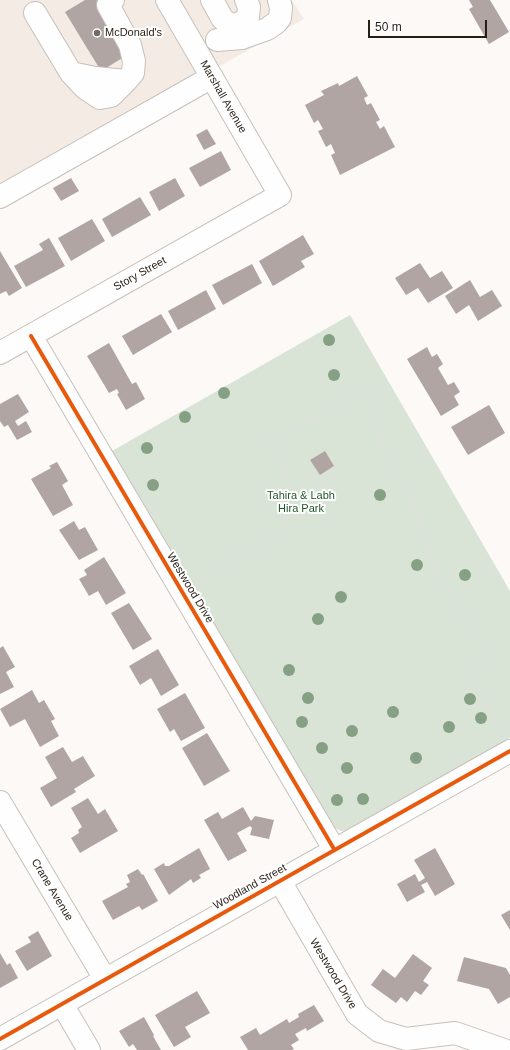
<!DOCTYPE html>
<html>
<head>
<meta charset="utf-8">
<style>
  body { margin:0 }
  #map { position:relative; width:510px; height:1050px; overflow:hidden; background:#fcf9f7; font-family:Arial,sans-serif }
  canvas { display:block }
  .scale { position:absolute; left:368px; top:20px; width:119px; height:18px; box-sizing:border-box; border:2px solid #271e14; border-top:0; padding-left:5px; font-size:12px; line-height:14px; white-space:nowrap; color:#271e14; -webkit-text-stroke:3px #fff; paint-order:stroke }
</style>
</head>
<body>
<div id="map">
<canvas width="510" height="1050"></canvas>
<div class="scale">50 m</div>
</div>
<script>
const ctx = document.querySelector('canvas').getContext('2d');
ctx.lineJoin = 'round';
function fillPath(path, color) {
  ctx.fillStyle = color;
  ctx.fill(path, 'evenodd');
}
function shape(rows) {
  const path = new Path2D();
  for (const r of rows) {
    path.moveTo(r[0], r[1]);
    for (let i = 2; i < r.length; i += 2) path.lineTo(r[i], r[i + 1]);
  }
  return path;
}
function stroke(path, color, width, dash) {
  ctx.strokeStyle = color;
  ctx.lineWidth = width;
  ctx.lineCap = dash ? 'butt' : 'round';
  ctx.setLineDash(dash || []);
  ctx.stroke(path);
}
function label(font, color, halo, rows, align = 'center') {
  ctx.font = font + ' Arial,sans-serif';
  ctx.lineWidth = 4;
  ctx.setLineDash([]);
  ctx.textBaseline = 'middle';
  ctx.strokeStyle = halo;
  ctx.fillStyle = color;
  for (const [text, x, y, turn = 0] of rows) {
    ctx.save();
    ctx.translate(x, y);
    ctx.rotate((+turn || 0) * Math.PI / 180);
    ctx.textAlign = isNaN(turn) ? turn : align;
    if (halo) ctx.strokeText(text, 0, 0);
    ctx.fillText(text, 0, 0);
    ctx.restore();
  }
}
const built = shape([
  [0,0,292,0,304,19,0,189]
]);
const green = shape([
  [350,315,510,591,510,738,348,830,341,831,335,828,331,822,112,451]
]);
const building = shape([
  [85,0,97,0,129,54,101,71,65,12],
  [469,0,490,0,509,32,489,44,469,9,473,7],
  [357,76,368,96,364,98,367,105,371,103,380,120,376,122,380,129,384,126,395,147,340,175,331,155,335,153,331,144,326,147,318,131,323,129,318,120,314,123,305,105,324,95,321,91,338,83,339,86],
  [207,129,216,144,204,150,196,135],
  [221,151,231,170,200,187,189,168],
  [71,178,79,191,61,201,53,188],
  [175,178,185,196,159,211,149,192],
  [140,197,151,215,112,237,102,219],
  [92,219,105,241,71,261,58,238],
  [303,235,314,254,301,261,305,267,273,286,259,261],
  [49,238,65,266,26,287,14,266,43,250,39,244],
  [0,251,22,288,9,296,6,291,0,294],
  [420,263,430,278,442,271,453,288,428,303,418,288,406,295,395,278],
  [252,264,262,283,223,305,212,285],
  [470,280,480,297,492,290,502,306,478,321,469,305,456,314,445,296],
  [206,290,216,309,178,330,168,311],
  [161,314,172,332,133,355,122,336],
  [109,343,132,384,136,382,145,399,126,410,117,394,119,393,117,389,109,393,87,356],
  [427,347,432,357,437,354,443,364,438,368,448,385,454,382,460,392,454,396,459,405,441,416,407,359],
  [18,394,29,412,15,421,18,426,26,421,32,432,17,440,8,425,4,427,0,421,0,404],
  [489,405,505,433,468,455,451,427],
  [325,451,334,466,320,475,310,460],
  [57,462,68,481,62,485,73,505,53,516,31,479,51,468,49,466],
  [74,521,79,530,85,527,98,550,79,560,59,530],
  [104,557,126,593,106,605,98,591,89,596,79,579,87,575,84,570],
  [129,603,152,639,133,650,111,613],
  [3,646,15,667,6,672,14,687,0,694,0,648],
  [158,649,179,685,161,696,151,678,140,685,129,666],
  [32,690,39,703,44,700,55,719,51,721,59,736,40,747,25,719,10,727,0,709],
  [185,693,205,728,181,741,174,729,170,732,157,709],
  [207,733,230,771,204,786,182,748],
  [63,747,72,762,83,756,95,776,74,789,76,792,51,807,40,788,57,778,45,757],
  [88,798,98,814,105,809,118,831,80,853,71,838,79,833,78,830,82,827,71,808],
  [243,807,251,821,255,816,274,820,269,839,250,835,252,828,250,826,237,833,247,851,228,861,204,820,218,812,222,819],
  [199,848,210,869,199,875,201,878,193,883,191,879,169,895,154,869,164,863,165,866,169,866],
  [435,848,455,884,435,896,427,882,421,885,425,892,407,902,397,884,415,874,419,882,425,878,414,860],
  [138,869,142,875,143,874,158,901,142,910,139,906,113,920,102,901,128,887,126,884,130,882,127,875],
  [510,910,510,930,501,915],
  [38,931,52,956,27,971,15,951,31,942,28,937],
  [0,953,7,965,10,963,18,978,0,988],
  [413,954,432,968,423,981,429,985,421,995,415,991,407,1002,401,997,396,1003,371,985,383,969,395,978],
  [464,957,506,968,510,975,510,997,498,1004,489,989,457,981],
  [197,991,210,1013,185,1027,191,1037,174,1047,155,1015],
  [314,1005,324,1021,307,1031,306,1028,295,1034,299,1040,291,1045,294,1049,292,1050,248,1050,240,1037,256,1028,260,1035,287,1019,289,1023,299,1017,298,1014],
  [144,1017,154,1035,153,1036,161,1050,137,1050,133,1044,129,1047,119,1031]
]);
const path = shape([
  [295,499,337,474],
  [200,580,262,545,281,529,290,518,295,508,292,489,288,477,269,444,362,390,365,390,372,397,377,409,380,439,384,450,413,499,436,571,489,656,476,664,467,674,502,731]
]);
const minor = shape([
  [212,0,222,18,227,23,234,25,242,22,248,17,249,7,246,0],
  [35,13,71,73,95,78,126,81,133,73,134,61,130,45,108,5,113,0],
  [217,40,242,38,267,29,276,23,280,18,281,8,279,0],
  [72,74,85,88,100,98,111,96,126,81],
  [0,197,212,77],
  [31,336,334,849],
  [0,353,280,195,167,0],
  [0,802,105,979],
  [280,881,357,1014,379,1031,406,1039,455,1033,504,1050],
  [62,1004,89,1050],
  [0,1039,510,751]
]);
const cycleway = shape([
  [31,336,334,849],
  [0,1039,510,751]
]);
const trees = [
  [329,340],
  [334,375],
  [224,393],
  [185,417],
  [147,448],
  [153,485],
  [380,495],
  [417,565],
  [465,575],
  [341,597],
  [318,619],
  [289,670],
  [308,698],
  [470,699],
  [393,712],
  [481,718],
  [302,722],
  [449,727],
  [352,731],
  [322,748],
  [416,758],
  [347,768],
  [363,799],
  [337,800]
];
const markers = [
  [97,33,4,"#726b63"]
];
const poiNames = [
  ["McDonald's",105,33]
];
const streetNames = [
  ["Marshall Avenue",223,97,60],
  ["Story Street",140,274,-29],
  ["Westwood Drive",190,588,59],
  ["Woodland Street",250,887,-29],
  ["Crane Avenue",52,890,59],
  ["Westwood Drive",333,974,59]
];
const parkNames = [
  ["Tahira & Labh",301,496],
  ["Hira Park",301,509]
];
fillPath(built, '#f4ebe4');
fillPath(green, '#d9e4d7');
fillPath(building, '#b0a5a3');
stroke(minor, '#c6c0bb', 24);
stroke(path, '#dfdedd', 2.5, [3, 2]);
stroke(minor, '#fffefe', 22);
stroke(cycleway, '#e8590c', 4);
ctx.fillStyle = '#85a085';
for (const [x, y] of trees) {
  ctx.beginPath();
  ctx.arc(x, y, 6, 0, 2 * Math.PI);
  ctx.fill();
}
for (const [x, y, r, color] of markers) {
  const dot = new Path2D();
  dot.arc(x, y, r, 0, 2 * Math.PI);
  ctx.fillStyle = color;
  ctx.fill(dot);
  stroke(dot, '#fff', 1.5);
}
label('11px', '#271e14', '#fff', poiNames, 'left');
label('11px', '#271e14', '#fff', streetNames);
label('11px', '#235728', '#fff', parkNames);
</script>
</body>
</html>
